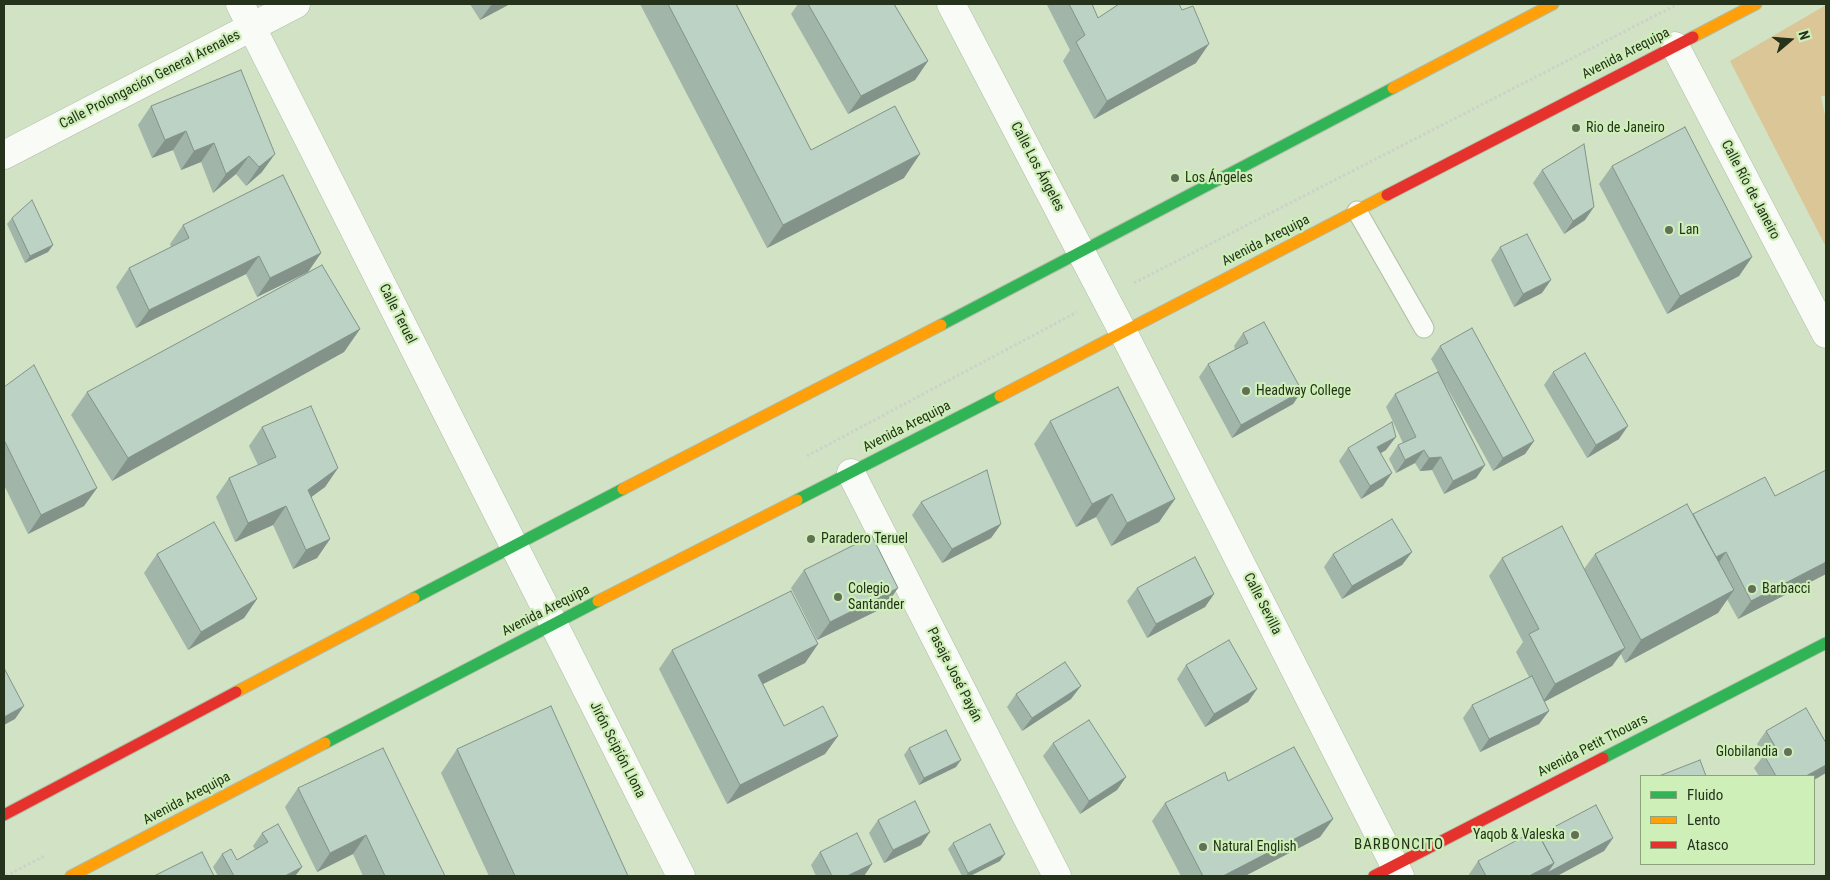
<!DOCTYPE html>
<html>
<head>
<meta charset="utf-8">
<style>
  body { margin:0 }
  #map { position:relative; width:1830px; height:880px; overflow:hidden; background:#d1e2c5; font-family:"Roboto Condensed",sans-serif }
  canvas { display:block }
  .frame { position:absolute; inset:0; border:5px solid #25321c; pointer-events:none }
  .legend { position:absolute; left:1640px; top:775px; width:175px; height:90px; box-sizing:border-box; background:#ceefb8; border:1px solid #8aa37a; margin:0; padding:6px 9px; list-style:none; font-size:15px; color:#25321c }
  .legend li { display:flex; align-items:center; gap:10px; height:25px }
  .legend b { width:25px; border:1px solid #8aa37a }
  .north { position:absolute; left:1765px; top:15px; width:50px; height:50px; -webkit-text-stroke:4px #ceefb8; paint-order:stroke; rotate:72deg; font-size:14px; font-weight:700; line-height:20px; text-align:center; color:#25321c }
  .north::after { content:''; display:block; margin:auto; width:18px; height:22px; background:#25321c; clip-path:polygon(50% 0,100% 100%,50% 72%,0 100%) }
</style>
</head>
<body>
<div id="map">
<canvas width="1830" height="880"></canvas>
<div class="frame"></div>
<ul class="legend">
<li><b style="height:6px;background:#30b455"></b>Fluido</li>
<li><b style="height:6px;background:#ff9f0a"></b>Lento</li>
<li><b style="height:6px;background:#e5322d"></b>Atasco</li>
</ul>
<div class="north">N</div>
</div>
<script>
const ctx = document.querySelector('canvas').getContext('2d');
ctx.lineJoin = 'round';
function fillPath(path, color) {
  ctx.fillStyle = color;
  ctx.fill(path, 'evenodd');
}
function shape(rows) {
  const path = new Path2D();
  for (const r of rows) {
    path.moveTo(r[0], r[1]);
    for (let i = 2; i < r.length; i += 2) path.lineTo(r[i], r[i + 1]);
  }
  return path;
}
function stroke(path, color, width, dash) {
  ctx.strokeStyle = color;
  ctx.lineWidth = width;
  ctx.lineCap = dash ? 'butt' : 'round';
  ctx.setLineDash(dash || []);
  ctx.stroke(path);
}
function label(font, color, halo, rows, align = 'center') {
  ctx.font = font + ' "Roboto Condensed",sans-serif';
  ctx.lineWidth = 4.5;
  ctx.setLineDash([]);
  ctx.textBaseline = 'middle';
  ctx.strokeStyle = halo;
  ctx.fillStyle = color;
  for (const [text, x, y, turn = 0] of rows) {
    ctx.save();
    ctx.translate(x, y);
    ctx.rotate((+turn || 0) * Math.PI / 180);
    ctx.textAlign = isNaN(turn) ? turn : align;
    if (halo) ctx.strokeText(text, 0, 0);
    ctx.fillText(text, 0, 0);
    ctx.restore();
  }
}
const green = shape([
  [1826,5,1826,96,1821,96,1826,120,1826,247,1730,61]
]);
const path = shape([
  [1134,283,1678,4],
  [807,456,1077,312],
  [6,876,44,856]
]);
const lane = shape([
  [1357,211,1424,328]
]);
const street = shape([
  [240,4,681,876],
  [951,4,1123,332,1400,876],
  [1675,46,1826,334],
  [4,155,296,4],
  [851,473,1057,876]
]);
const fast = shape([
  [941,325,1393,88],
  [797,500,1000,396],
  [414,598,623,489],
  [325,743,598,601],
  [1603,758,1826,643]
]);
const slow = shape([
  [1693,37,1756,4],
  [1393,88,1553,4],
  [1000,396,1387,195],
  [623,489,941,325],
  [598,601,797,500],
  [236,692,414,598],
  [71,876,325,743]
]);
const jam = shape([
  [1387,195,1693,37],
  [4,815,236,692],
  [1374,876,1603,758]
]);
const wall = shape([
  [470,4,510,4,480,20],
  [640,4,736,4,811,150,904,178,767,248],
  [798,4,894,4,928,61,915,80,848,114,791,14],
  [1048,4,1092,4,1098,18,1196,63,1094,119,1063,61,1070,50,1047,5],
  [241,70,262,172,246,186,236,174,213,193,201,162,181,170,173,150,152,158,138,125,151,106],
  [1612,166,1752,257,1739,276,1667,314,1599,184],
  [1542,170,1585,220,1564,234,1533,183],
  [12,218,53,245,48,252,25,263,7,224],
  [183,225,321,253,308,272,257,297,246,274,136,328,116,287,129,268,171,247,170,244],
  [1500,247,1542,293,1514,307,1491,260],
  [360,329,344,352,112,481,71,415,87,392],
  [1243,333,1302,391,1293,404,1232,438,1199,377,1208,364,1235,349,1234,346],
  [1440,346,1534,441,1525,454,1493,471,1444,382,1485,465,1476,478,1444,494,1432,470,1420,471,1415,463,1396,473,1389,459,1398,445,1403,443,1386,407,1395,394,1438,372,1431,359],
  [1553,372,1619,439,1587,458,1544,385],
  [4,387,97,488,84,506,28,534,4,485],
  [1050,421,1175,499,1159,522,1111,546,1096,517,1076,527,1034,444],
  [262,427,338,468,325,487,311,497,330,539,317,558,293,569,273,525,235,542,216,497,229,478,258,465,249,446],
  [1348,448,1386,450,1380,453,1383,486,1361,499,1339,461],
  [1775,496,1826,574,1738,619,1727,599,1718,613,1625,663,1621,654,1612,666,1544,702,1549,711,1539,724,1480,752,1463,718,1472,705,1529,677,1516,652,1523,642,1489,576,1502,558,1584,569,1595,554,1693,514],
  [921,502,1001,524,991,538,942,563,912,515],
  [1412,552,1402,565,1342,599,1324,567,1333,554],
  [157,554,257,599,244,618,188,650,144,573],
  [804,570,885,607,817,640,791,588],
  [1137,588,1214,594,1205,607,1147,638,1127,601],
  [818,644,805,663,763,684,784,726,838,736,825,754,727,804,659,669,672,650],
  [1186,665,1257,689,1248,702,1205,727,1177,679],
  [1016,694,1071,699,1022,731,1007,707],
  [1766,731,1814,776,1759,776,1754,768,1764,755,1757,744],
  [1053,743,1126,777,1117,790,1080,814,1043,756],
  [909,748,956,767,919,785,904,755],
  [457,749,628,876,489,876,441,773],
  [1228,781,1333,819,1320,837,1245,876,1181,876,1152,821,1165,803],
  [298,788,445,876,363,876,353,854,317,872,285,807],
  [878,820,921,845,884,863,869,833],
  [262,833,302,867,295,876,218,876,213,867,222,854,237,860,255,849,253,846],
  [1539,835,1613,838,1604,851,1557,876,1468,876,1478,861],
  [953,843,1000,861,970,876,962,876,948,849],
  [820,852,872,864,864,876,816,876,811,865]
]);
const shadedWall = shape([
  [492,4,510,4,480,20],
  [1209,44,1196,63,1094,119,1107,101],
  [928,61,915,80,848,114,861,96],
  [186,131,173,150,152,158,165,140],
  [214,143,201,162,181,170,194,151],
  [275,154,262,172,246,186,259,167],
  [920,154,904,178,767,248,783,225],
  [249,156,236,174,213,193,226,174],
  [1594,207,1585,220,1564,234,1573,221],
  [53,245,48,252,25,263,30,256],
  [321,253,308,272,257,297,270,278],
  [259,256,246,274,136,328,149,310],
  [1752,257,1739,276,1667,314,1680,296],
  [1551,280,1542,293,1514,307,1523,294],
  [360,329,344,352,112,481,128,458],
  [1302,391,1293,404,1232,438,1241,425],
  [1628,426,1619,439,1587,458,1596,445],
  [1396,437,1386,450,1368,461,1377,447],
  [1534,441,1525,454,1493,471,1503,458],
  [1424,450,1415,463,1396,473,1405,460],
  [1441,457,1432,470,1420,471,1429,458],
  [1485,465,1476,478,1444,494,1453,481],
  [338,468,325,487,295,509,308,490],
  [1392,473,1383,486,1361,499,1370,486],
  [97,488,84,506,28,534,41,515],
  [1112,494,1096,517,1076,527,1092,504],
  [1175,499,1159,522,1111,546,1127,523],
  [286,506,273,525,235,542,248,523],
  [1001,524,991,538,942,563,952,549],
  [330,539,317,558,293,569,306,550],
  [1412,552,1402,565,1342,599,1352,586],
  [1726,552,1713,571,1712,560],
  [1826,562,1826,574,1738,619,1751,601],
  [898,588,885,607,817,640,830,622],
  [1734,590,1718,613,1625,663,1641,640],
  [1214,594,1205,607,1147,638,1156,624],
  [257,599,244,618,188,650,201,632],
  [818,644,805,663,745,693,758,675],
  [1625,648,1612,666,1542,703,1555,684],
  [1081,686,1071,699,1022,731,1032,718],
  [1257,689,1248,702,1205,727,1214,714],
  [24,706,15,719,4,725,4,717],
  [1549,711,1539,724,1480,752,1489,739],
  [838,736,825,754,727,804,740,785],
  [961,760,956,767,919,785,924,778],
  [1826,765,1826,773,1814,780,1814,776,1806,776],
  [1126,777,1117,790,1080,814,1089,801],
  [1333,819,1320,837,1245,876,1223,876],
  [930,832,921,845,884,863,893,850],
  [366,835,353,854,317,872,330,853],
  [1613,838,1604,851,1557,876,1529,876,1554,863],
  [1005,854,1000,861,970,876,966,876,968,873],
  [872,864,864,876,847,876],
  [302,867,295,876,285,876]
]);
const building = shape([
  [668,4,736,4,811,150,895,106,920,154,783,225,668,4],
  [808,4,894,4,928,61,861,96,808,4],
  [1069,4,1092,4,1098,18,1119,4,1179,4,1182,10,1193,6,1209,44,1107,101,1076,42,1085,35,1069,4],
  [241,70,275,154,259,167,249,156,226,174,214,143,194,151,186,131,165,140,151,106,241,70],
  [1685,127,1752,257,1680,296,1612,166,1685,127],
  [1584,144,1594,207,1573,221,1542,170,1584,144],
  [283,175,321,253,270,278,259,256,149,310,129,268,189,238,183,225,283,175],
  [32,200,53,245,30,256,12,218,32,200],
  [1527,234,1551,280,1523,294,1500,247,1527,234],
  [322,265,360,329,128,458,87,392,322,265],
  [1264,322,1302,391,1241,425,1208,364,1248,343,1243,333,1264,322],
  [1472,328,1534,441,1503,458,1440,346,1472,328],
  [1585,353,1628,426,1596,445,1553,372,1585,353],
  [34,365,97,488,41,515,4,440,4,387,34,365],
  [1438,372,1485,465,1453,481,1441,457,1429,458,1424,450,1405,460,1398,445,1416,437,1395,394,1438,372],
  [1118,387,1175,499,1127,523,1112,494,1092,504,1050,421,1118,387],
  [311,406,338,468,308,490,330,539,306,550,286,506,248,523,229,478,276,457,262,427,311,406],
  [1392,422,1396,437,1377,447,1392,473,1370,486,1348,448,1392,422],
  [987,470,1001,524,952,549,921,502,987,470],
  [1826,470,1826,562,1751,601,1726,552,1716,557,1693,514,1765,477,1775,496,1826,470],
  [1687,504,1734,590,1641,640,1595,554,1687,504],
  [1392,519,1412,552,1352,586,1333,554,1392,519],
  [214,522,257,599,201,632,157,554,214,522],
  [1562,526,1625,648,1555,684,1529,634,1539,629,1502,558,1562,526],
  [872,536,898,588,830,622,804,570,872,536],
  [1195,557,1214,594,1156,624,1137,588,1195,557],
  [791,591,818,644,758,675,784,726,823,706,838,736,740,785,672,650,791,591],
  [1229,640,1257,689,1214,714,1186,665,1229,640],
  [1065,662,1081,686,1032,718,1016,694,1065,662],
  [4,668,24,706,4,717,4,668],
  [1532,676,1549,711,1489,739,1472,705,1532,676],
  [551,706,628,876,515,876,457,749,551,706],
  [1806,708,1826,743,1826,765,1806,776,1776,776,1764,755,1776,748,1766,731,1806,708],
  [1089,720,1126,777,1089,801,1053,743,1089,720],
  [946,730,961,760,924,778,909,748,946,730],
  [1294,747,1333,819,1223,876,1203,876,1165,803,1225,772,1228,781,1294,747],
  [383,748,445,876,385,876,366,835,330,853,298,788,383,748],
  [1700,760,1706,776,1659,776,1700,760],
  [915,801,930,832,893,850,878,820,915,801],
  [1596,805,1613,838,1547,873,1554,863,1539,835,1596,805],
  [278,824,302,867,285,876,234,876,222,854,231,849,237,860,268,842,262,833,278,824],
  [990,824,1005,854,968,873,953,843,990,824],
  [1536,830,1554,863,1529,876,1486,876,1478,861,1536,830],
  [857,833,872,864,847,876,832,876,820,852,857,833],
  [202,852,214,876,154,876,202,852]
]);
const markers = [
  [1576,128,5,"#617057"],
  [1175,178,5,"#617057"],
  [1669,230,5,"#617057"],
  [1246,391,5,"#617057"],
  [811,539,5,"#617057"],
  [1752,589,5,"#617057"],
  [838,597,5,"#617057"],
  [1788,752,5,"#617057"],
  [1575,835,5,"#617057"],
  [1203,847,5,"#617057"]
];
const streetNames = [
  ["Avenida Arequipa",1626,54,-27],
  ["Calle Prolongación General Arenales",150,80,-27],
  ["Calle Los Ángeles",1037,167,62],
  ["Calle Río de Janeiro",1750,190,62],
  ["Avenida Arequipa",1266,241,-27],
  ["Calle Teruel",397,314,63],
  ["Avenida Arequipa",907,427,-27],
  ["Calle Sevilla",1262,604,63],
  ["Avenida Arequipa",546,611,-27],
  ["Pasaje José Payán",954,675,63],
  ["Avenida Petit Thouars",1593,746,-27],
  ["Jirón Scipión Llona",617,750,63],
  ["Avenida Arequipa",187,799,-28]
];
const poiNames = [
  ["Rio de Janeiro",1586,128],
  ["Los Ángeles",1185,178],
  ["Lan",1679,230],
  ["Headway College",1256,391],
  ["Paradero Teruel",821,539],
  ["Colegio",848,589],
  ["Santander",848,605],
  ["Barbacci",1762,589],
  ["Globilandia",1778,752,"right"],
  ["Yaqob & Valeska",1565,835,"right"],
  ["Natural English",1213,847]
];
const neighbourhoodNames = [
  ["BARBONCITO",1399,845]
];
fillPath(green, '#dac696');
stroke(lane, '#afbda5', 21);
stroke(street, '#afbda5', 29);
stroke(fast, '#afbda5', 13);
stroke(slow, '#afbda5', 13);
stroke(jam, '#afbda5', 13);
stroke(path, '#cdd2c9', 3, [2.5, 2.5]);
stroke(lane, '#f8fbf6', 19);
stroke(street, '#f8fbf6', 28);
stroke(fast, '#30b455', 11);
stroke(slow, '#ff9f0a', 11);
stroke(jam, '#e5322d', 11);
fillPath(wall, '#a1b5a9');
fillPath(shadedWall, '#839389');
fillPath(building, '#bbd2c4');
stroke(building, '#839389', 1);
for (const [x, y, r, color] of markers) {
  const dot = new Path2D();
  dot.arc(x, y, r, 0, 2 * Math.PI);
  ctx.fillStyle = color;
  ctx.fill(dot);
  stroke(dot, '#ceefb8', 2);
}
label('14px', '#25321c', '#ceefb8', streetNames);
label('14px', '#25321c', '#ceefb8', poiNames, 'left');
ctx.letterSpacing = '1px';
label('15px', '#25321c', '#ceefb8', neighbourhoodNames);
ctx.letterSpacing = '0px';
</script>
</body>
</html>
